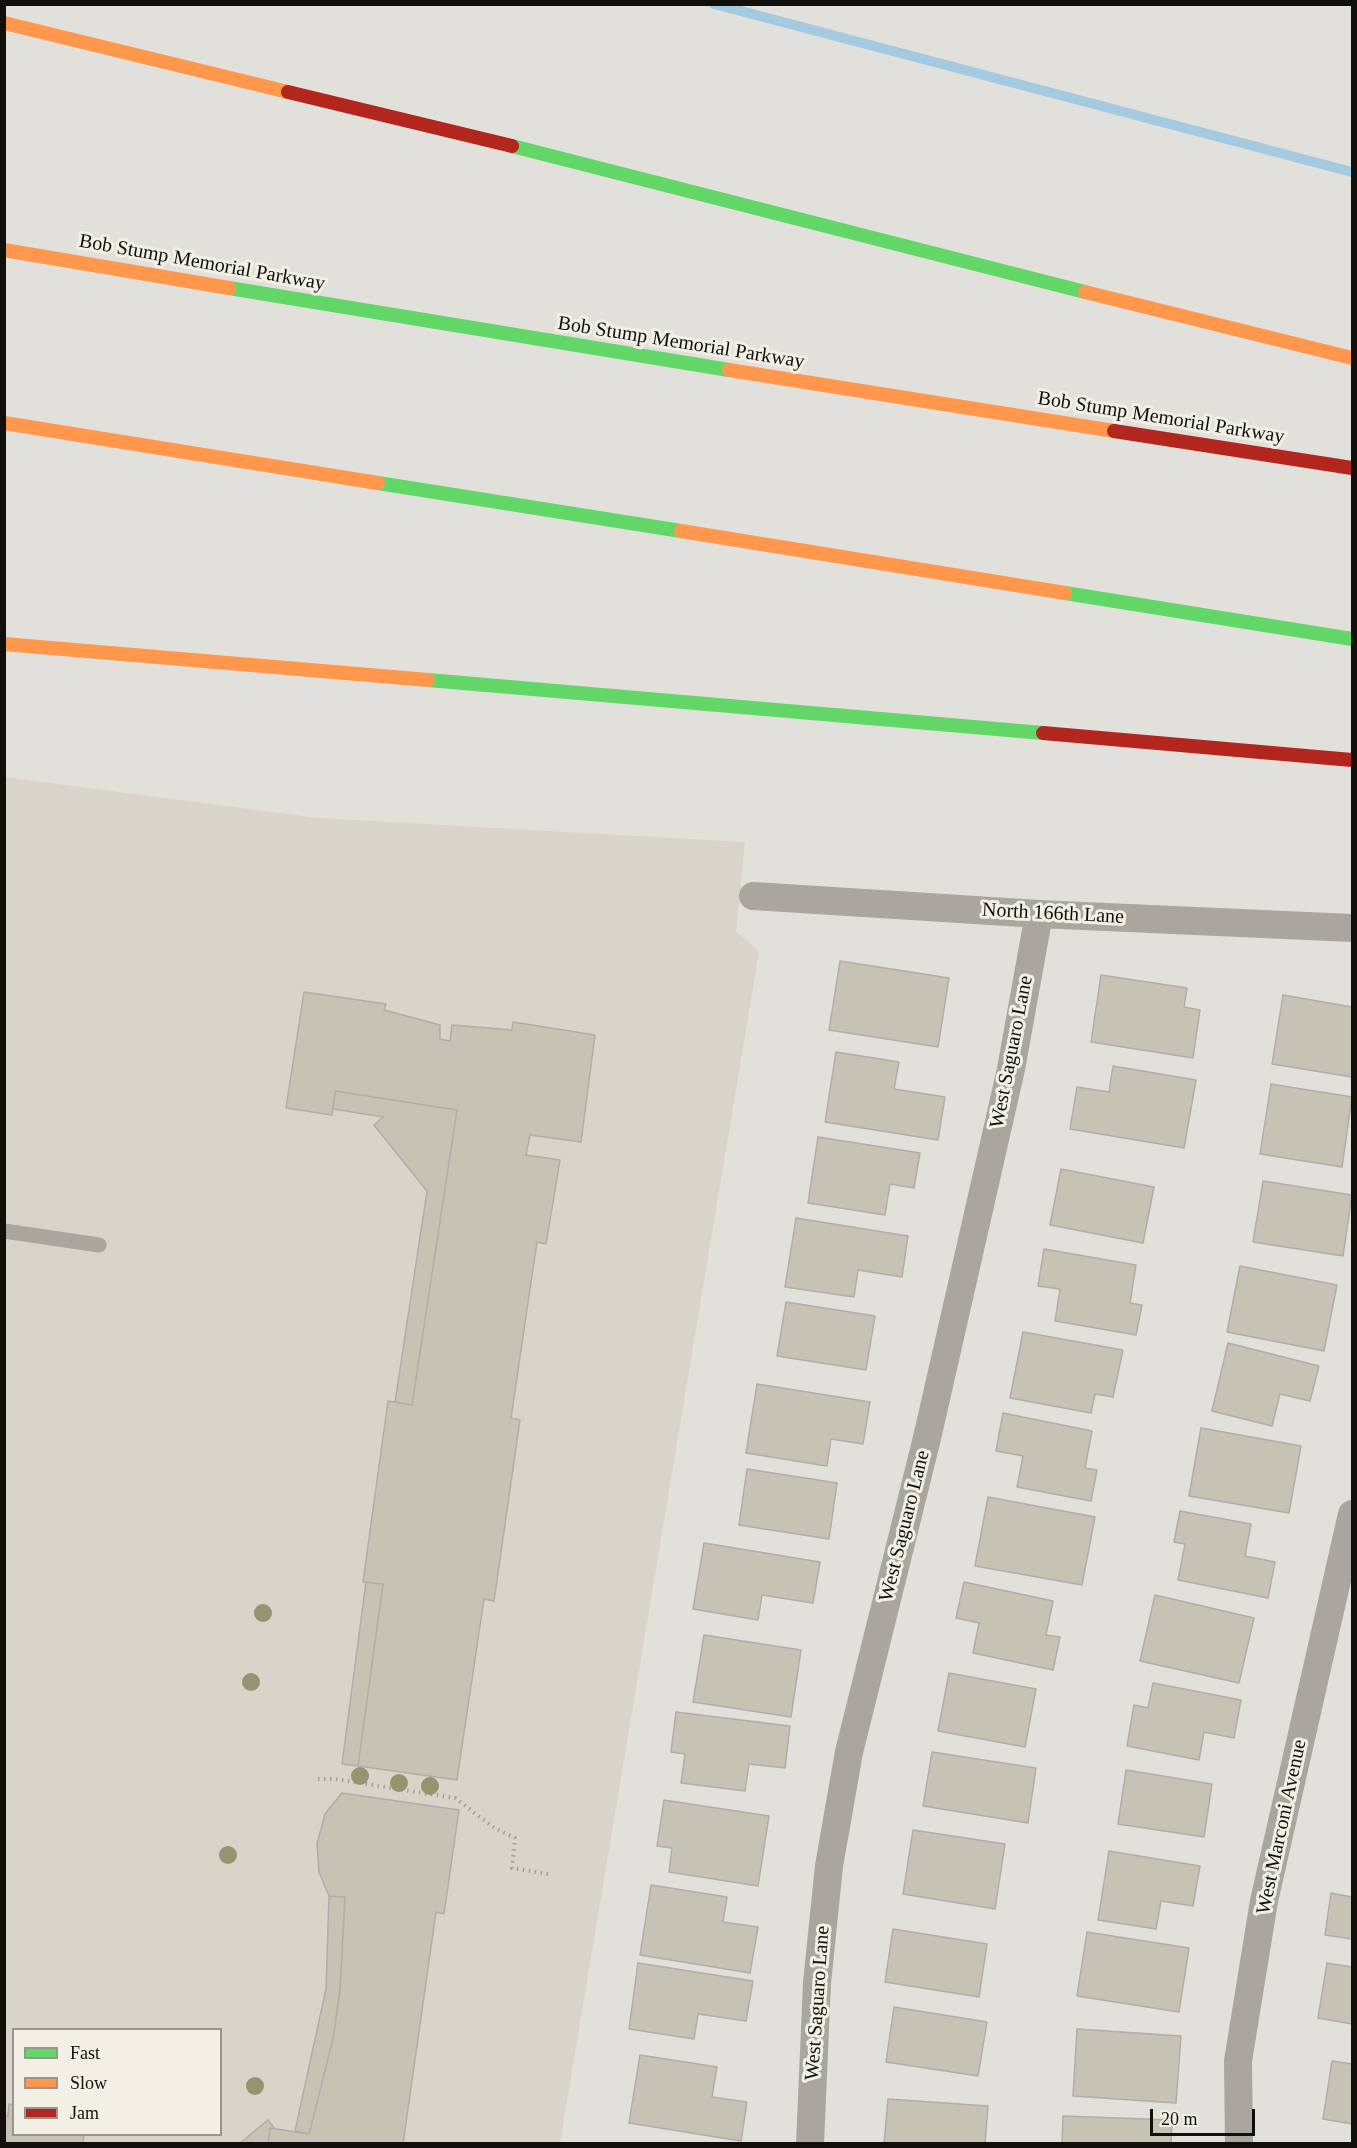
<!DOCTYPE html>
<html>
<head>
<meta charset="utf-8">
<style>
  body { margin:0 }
  #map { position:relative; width:1357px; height:2148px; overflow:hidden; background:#e2e0db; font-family:"Times New Roman",serif }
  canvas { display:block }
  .frame { position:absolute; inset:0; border:6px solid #100f0c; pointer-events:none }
  .legend { position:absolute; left:12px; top:2028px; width:210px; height:108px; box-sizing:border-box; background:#f2efe5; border:2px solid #98958e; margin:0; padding:8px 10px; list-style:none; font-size:18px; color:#100f0c }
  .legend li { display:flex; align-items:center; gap:12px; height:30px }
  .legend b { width:30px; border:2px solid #98958e }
  .scale { position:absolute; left:1150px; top:2109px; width:105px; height:27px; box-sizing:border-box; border:3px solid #100f0c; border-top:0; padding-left:8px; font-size:18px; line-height:21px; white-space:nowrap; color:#100f0c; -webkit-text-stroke:4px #f2efe5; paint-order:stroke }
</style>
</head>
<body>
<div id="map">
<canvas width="1357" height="2148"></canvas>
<div class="frame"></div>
<ul class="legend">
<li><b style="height:8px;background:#63d668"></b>Fast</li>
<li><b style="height:8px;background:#ff974d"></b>Slow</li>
<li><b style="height:8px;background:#b3261e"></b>Jam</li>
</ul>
<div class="scale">20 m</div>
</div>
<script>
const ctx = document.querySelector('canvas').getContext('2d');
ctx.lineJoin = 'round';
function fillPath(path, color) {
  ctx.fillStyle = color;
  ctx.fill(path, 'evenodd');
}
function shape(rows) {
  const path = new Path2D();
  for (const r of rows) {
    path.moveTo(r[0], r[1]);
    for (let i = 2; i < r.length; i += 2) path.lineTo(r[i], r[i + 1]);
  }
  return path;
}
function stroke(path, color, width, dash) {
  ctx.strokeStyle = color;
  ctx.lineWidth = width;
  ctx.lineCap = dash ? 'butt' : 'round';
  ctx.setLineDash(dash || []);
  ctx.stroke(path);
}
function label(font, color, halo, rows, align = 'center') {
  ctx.font = font + ' "Times New Roman",serif';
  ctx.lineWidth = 6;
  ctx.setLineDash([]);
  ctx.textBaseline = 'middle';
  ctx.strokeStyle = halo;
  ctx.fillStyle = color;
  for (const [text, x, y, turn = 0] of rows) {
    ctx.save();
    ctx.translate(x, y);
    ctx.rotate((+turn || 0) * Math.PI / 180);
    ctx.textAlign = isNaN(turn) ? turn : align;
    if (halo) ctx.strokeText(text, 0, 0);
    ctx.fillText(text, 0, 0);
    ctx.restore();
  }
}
const built = shape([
  [4,777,318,818,745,842,736,931,759,952,560,2143,5,2143],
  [14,2030,220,2030,220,2134,14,2134]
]);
const stream = shape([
  [714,4,1352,172]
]);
const building = shape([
  [840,961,949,978,938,1047,829,1030,840,961],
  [1101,975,1187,988,1184,1007,1200,1010,1193,1058,1091,1042,1101,975],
  [304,992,386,1004,384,1010,440,1025,440,1039,450,1041,452,1025,512,1030,513,1022,595,1035,581,1142,530,1135,526,1155,560,1160,546,1244,537,1242,511,1418,520,1420,494,1601,484,1599,457,1780,358,1766,383,1584,363,1582,388,1401,412,1405,457,1110,335,1091,332,1115,286,1108,304,992],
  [1283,995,1352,1007,1352,1077,1272,1064,1283,995],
  [836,1052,899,1062,894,1089,945,1097,938,1140,825,1122,836,1052],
  [1113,1066,1196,1080,1184,1148,1070,1129,1077,1087,1109,1092,1113,1066],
  [1271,1084,1352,1097,1342,1167,1260,1154,1271,1084],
  [335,1091,457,1110,412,1405,395,1402,427,1191,374,1125,383,1117,333,1109,335,1091],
  [818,1137,920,1153,914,1188,890,1184,885,1215,808,1203,818,1137],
  [1061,1169,1154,1187,1143,1243,1050,1225,1061,1169],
  [1263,1181,1352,1195,1343,1256,1253,1242,1263,1181],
  [796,1218,908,1236,902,1277,858,1270,854,1297,785,1287,796,1218],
  [1044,1249,1136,1265,1130,1303,1142,1305,1136,1335,1055,1321,1060,1289,1038,1286,1044,1249],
  [1240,1266,1337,1285,1324,1351,1227,1332,1240,1266],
  [786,1302,875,1316,866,1370,777,1356,786,1302],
  [1023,1332,1123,1350,1113,1397,1095,1394,1091,1413,1010,1398,1023,1332],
  [1228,1343,1319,1366,1310,1401,1280,1394,1272,1426,1212,1411,1228,1343],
  [757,1384,870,1402,863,1444,831,1439,827,1466,746,1453,757,1384],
  [1003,1413,1092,1431,1085,1468,1097,1470,1091,1501,1017,1487,1023,1456,996,1451,1003,1413],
  [1201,1428,1301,1446,1289,1513,1189,1496,1201,1428],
  [747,1469,837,1483,829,1539,739,1525,747,1469],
  [988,1497,1095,1517,1082,1585,975,1566,988,1497],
  [1180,1511,1251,1524,1245,1556,1275,1562,1268,1598,1178,1580,1185,1544,1174,1542,1180,1511],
  [704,1543,820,1562,813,1603,762,1595,758,1620,693,1609,704,1543],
  [366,1582,383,1584,358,1766,342,1764,366,1582],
  [964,1582,1053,1601,1046,1635,1060,1637,1053,1670,973,1653,979,1623,956,1618,964,1582],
  [1155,1595,1254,1618,1239,1683,1140,1661,1155,1595],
  [704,1635,801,1650,791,1717,693,1702,704,1635],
  [949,1673,1036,1689,1025,1747,938,1731,949,1673],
  [1153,1683,1241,1700,1234,1738,1204,1732,1199,1760,1127,1746,1134,1705,1148,1708,1153,1683],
  [676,1712,790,1726,785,1768,749,1764,745,1791,681,1783,685,1754,671,1752,676,1712],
  [932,1752,1036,1768,1028,1823,923,1806,932,1752],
  [1126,1770,1212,1784,1204,1837,1118,1824,1126,1770],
  [342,1793,459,1810,444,1914,436,1912,403,2144,268,2144,270,2128,309,2134,333,2039,340,1991,345,1897,329,1896,319,1872,317,1844,325,1814,342,1793],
  [664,1800,769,1816,758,1886,669,1872,672,1848,657,1846,664,1800],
  [913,1830,1005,1844,995,1909,903,1894,913,1830],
  [1109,1851,1200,1866,1193,1906,1161,1901,1156,1929,1098,1920,1109,1851],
  [651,1885,727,1897,723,1922,758,1927,750,1973,640,1955,651,1885],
  [1331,1893,1352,1897,1352,1939,1325,1935,1331,1893],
  [329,1896,345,1897,340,1989,333,2039,309,2134,295,2131,326,1989,329,1896],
  [893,1929,987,1944,979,1997,885,1982,893,1929],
  [1087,1932,1189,1948,1179,2012,1077,1996,1087,1932],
  [638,1963,753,1981,746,2021,698,2014,694,2039,629,2029,638,1963],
  [1327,1963,1352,1967,1352,2024,1318,2018,1327,1963],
  [894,2007,987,2022,978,2076,886,2062,894,2007],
  [1077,2029,1181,2036,1176,2103,1073,2096,1077,2029],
  [640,2055,717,2067,712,2097,747,2102,741,2141,629,2123,640,2055],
  [1332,2061,1352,2064,1352,2124,1323,2119,1332,2061],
  [888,2099,988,2106,985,2144,884,2144,888,2099],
  [9,2104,14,2105,14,2134,84,2134,83,2144,4,2144,4,2116,8,2116,9,2104],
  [1063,2116,1172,2120,1171,2144,1062,2144,1063,2116],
  [268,2120,275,2129,270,2128,268,2144,239,2144,268,2120]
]);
const path = shape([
  [318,1779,335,1779,455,1798,493,1827,515,1838,512,1868,548,1874]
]);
const lane = shape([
  [4,1231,99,1245]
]);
const street = shape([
  [753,896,1039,914,1352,928],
  [810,2144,817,1983,829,1866,849,1752,927,1438,1011,1069,1039,914],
  [1239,2144,1238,2061,1264,1901,1352,1514]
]);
const fast = shape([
  [512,146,1085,292],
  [229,288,729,370],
  [378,483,681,531],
  [1065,593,1352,639],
  [428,680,1043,733]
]);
const slow = shape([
  [4,23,288,92],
  [4,250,229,288],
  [1085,292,1352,358],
  [729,370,1114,431],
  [4,423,378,483],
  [681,531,1065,593],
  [4,644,428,680]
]);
const jam = shape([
  [288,92,512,146],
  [1114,431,1352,468],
  [1043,733,1352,760]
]);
const trees = [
  [263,1613],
  [251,1682],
  [360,1776],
  [399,1783],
  [430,1786],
  [228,1855],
  [255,2086]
];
const streetNames = [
  ["Bob Stump Memorial Parkway",202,263,10],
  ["Bob Stump Memorial Parkway",681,343,9],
  ["Bob Stump Memorial Parkway",1161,418,9],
  ["North 166th Lane",1053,914,3],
  ["West Saguaro Lane",1012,1052,-79],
  ["West Saguaro Lane",905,1526,-76],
  ["West Marconi Avenue",1282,1827,-78],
  ["West Saguaro Lane",818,2003,-86]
];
fillPath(built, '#d8d4c9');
stroke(stream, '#a4cae1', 10);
fillPath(building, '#c6c2b4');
stroke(building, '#aeada9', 1.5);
stroke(path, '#a29f9a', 4, [1.5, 4.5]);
stroke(lane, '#a9a59f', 15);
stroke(street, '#a9a59f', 28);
stroke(fast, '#63d668', 14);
stroke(slow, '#ff974d', 14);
stroke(jam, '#b3261e', 14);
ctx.fillStyle = '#93956f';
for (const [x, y] of trees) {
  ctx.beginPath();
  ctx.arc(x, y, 9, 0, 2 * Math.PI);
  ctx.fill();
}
label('20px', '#100f0c', '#f2efe5', streetNames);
</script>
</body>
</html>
